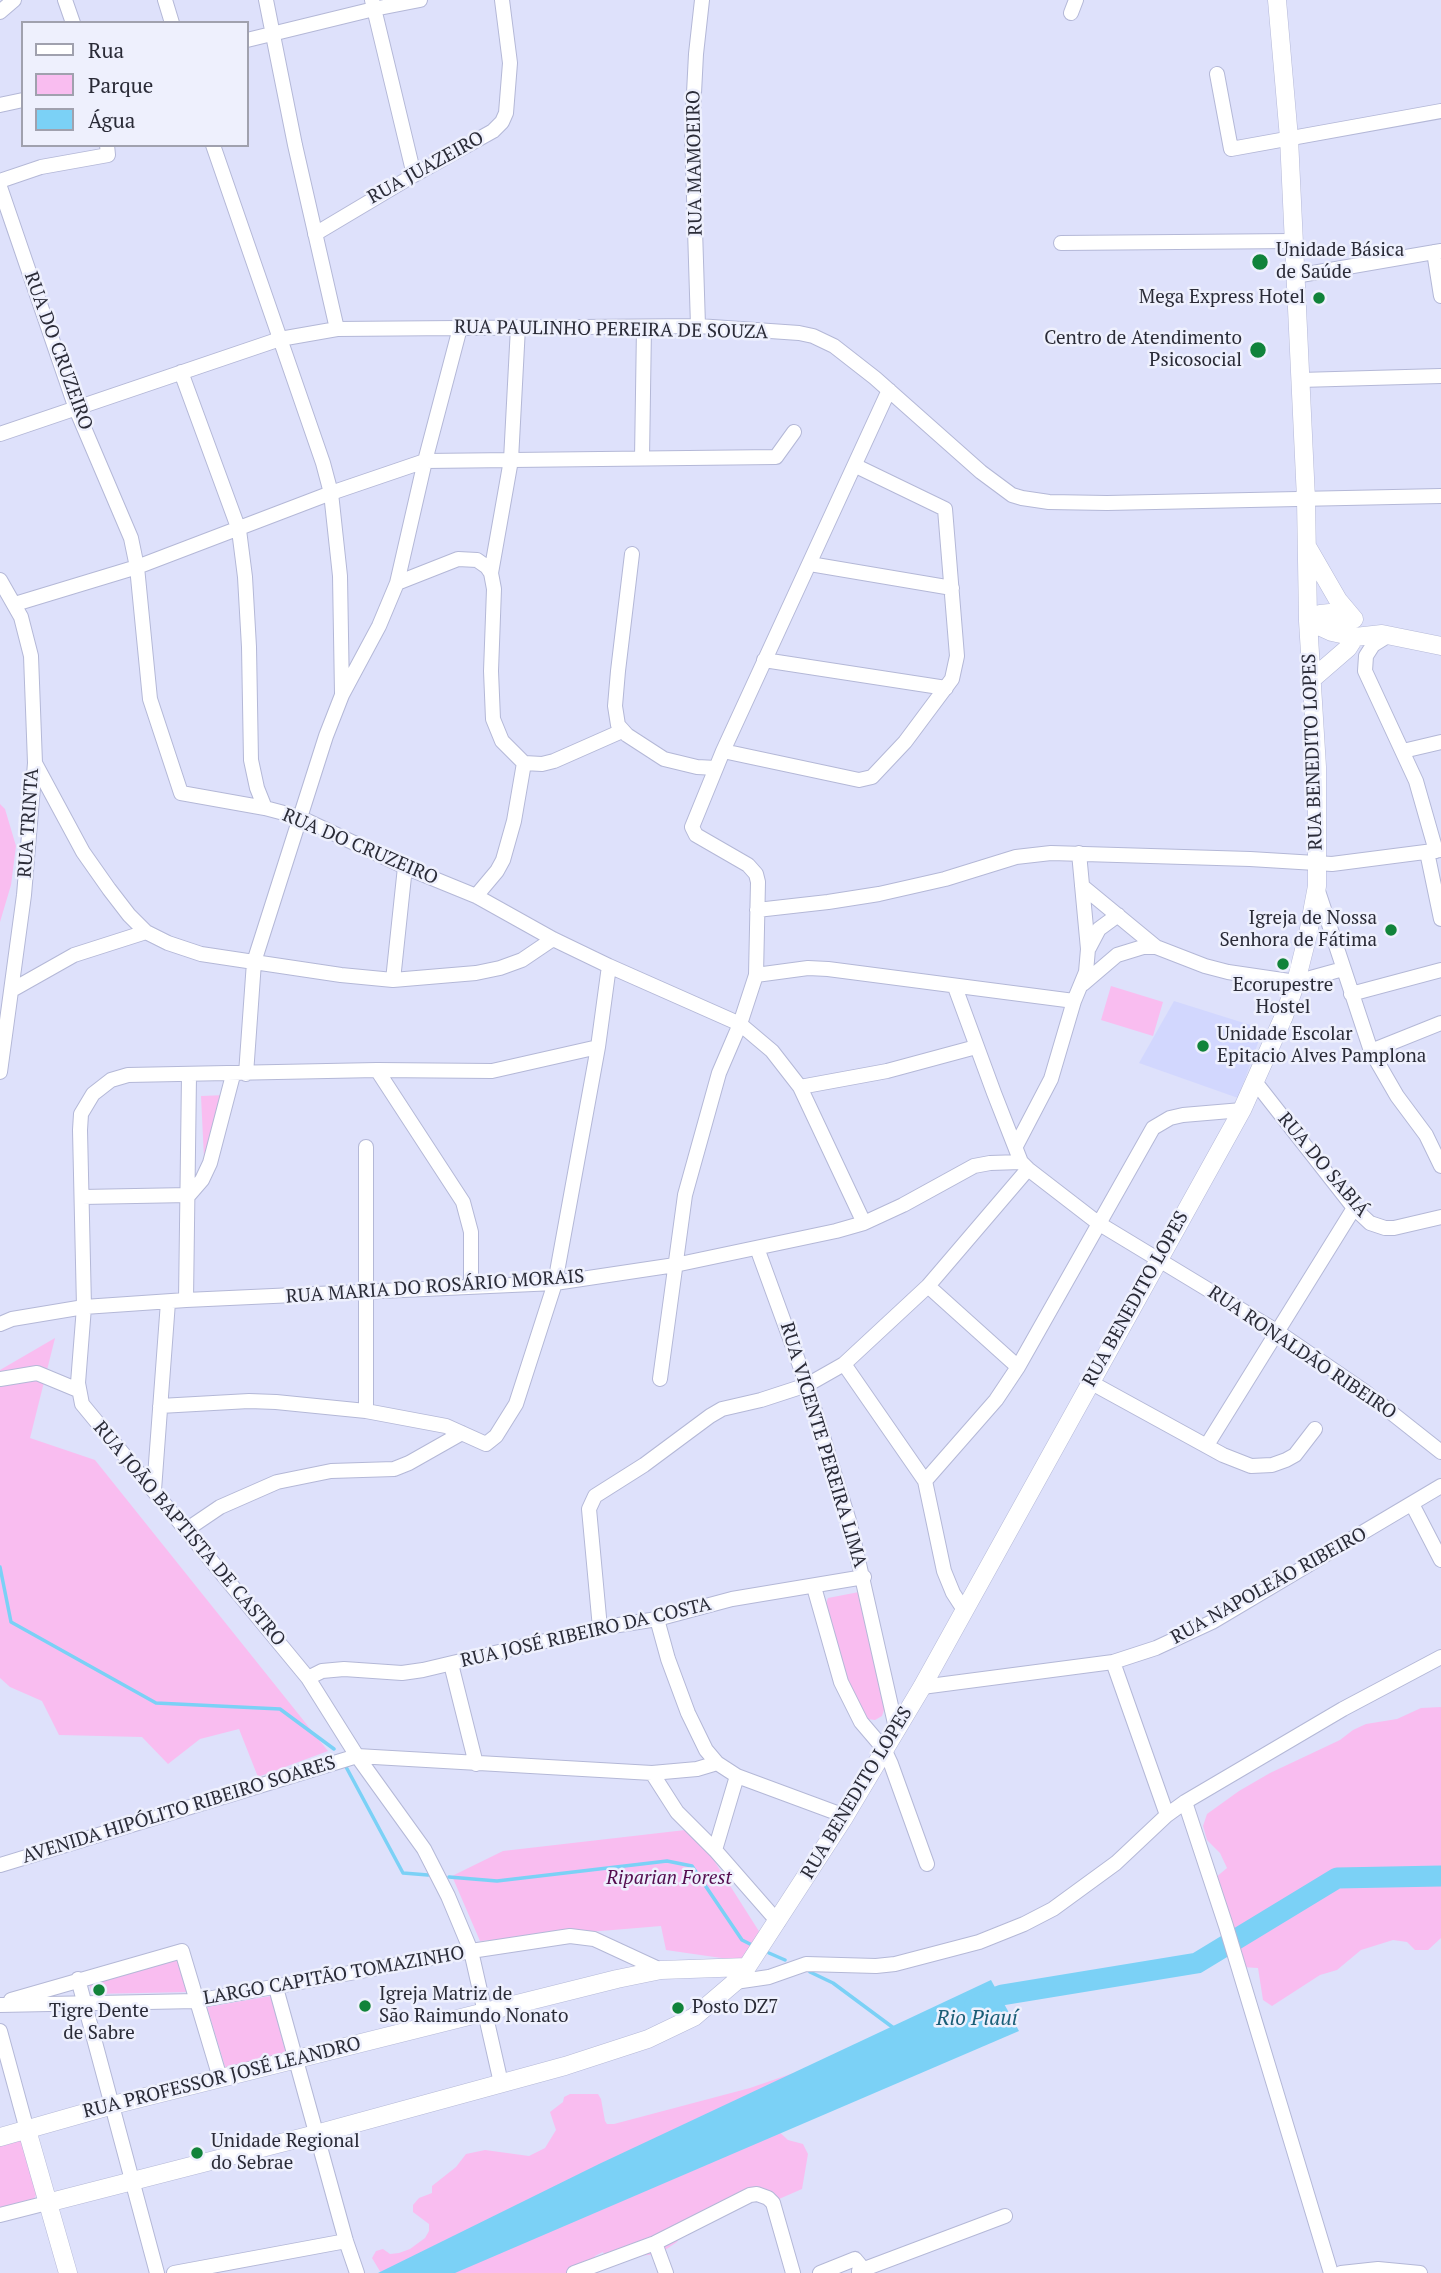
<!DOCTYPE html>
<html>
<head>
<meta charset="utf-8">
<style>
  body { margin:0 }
  #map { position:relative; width:1441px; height:2273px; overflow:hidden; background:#dee1fb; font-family:"PT Serif",serif }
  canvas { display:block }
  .legend { position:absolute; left:21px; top:21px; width:228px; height:126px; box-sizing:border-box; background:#eef0fd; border:2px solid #a0a1ae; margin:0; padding:9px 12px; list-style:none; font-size:21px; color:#2a2b37 }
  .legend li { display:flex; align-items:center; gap:14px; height:35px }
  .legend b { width:35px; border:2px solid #a0a1ae }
</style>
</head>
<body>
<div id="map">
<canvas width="1441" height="2273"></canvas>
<ul class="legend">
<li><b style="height:9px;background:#fff"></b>Rua</li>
<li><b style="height:19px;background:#f9bdf0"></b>Parque</li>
<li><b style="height:19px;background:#7bd1f6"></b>Água</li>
</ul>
</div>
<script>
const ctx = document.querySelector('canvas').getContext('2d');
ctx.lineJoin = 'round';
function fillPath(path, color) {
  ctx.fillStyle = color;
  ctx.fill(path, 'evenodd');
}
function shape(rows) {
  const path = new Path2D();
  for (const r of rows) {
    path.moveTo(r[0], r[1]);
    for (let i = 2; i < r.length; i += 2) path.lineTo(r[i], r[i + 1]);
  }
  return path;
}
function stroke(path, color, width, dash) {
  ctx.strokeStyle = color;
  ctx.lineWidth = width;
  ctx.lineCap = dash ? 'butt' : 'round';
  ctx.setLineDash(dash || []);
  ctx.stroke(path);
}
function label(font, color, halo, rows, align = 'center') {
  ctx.font = font + ' "PT Serif",serif';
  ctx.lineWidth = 5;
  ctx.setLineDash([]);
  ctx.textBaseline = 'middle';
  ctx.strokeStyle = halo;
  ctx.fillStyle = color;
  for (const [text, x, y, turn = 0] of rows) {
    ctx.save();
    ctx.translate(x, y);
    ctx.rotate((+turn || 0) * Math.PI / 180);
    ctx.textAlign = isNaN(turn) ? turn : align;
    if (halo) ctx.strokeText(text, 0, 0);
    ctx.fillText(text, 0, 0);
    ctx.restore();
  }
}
const built = shape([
  [1174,1001,1263,1029,1238,1098,1139,1063]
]);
const green = shape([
  [0,804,5,809,16,846,11,885,0,922],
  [1111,986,1163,1002,1153,1036,1101,1020],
  [226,1095,205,1179,201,1096],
  [55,1338,30,1438,95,1460,328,1751,258,1777,239,1729,200,1739,168,1764,142,1737,59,1735,42,1701,10,1687,0,1678,0,1370],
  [859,1592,885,1707,882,1716,875,1720,867,1719,861,1712,841,1666,826,1603,828,1598],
  [1441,1707,1441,1938,1428,1950,1415,1950,1407,1942,1393,1940,1361,1950,1337,1970,1320,1975,1272,2006,1263,2000,1258,1968,1241,1967,1235,1944,1233,1923,1221,1906,1215,1878,1227,1868,1220,1853,1207,1840,1203,1826,1207,1814,1239,1791,1270,1773,1340,1740,1353,1730,1366,1724,1397,1719,1421,1708],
  [694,1829,762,1936,742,1961,666,1950,661,1926,480,1941,452,1876,503,1851],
  [178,1960,188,1992,92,1994,89,1983],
  [271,1996,286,2054,226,2070,207,2007],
  [802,2070,776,2129,788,2140,803,2144,808,2154,802,2189,779,2199,765,2200,759,2193,682,2234,677,2242,659,2254,606,2259,603,2252,595,2256,592,2273,381,2273,372,2258,376,2251,383,2249,390,2254,399,2253,410,2249,425,2238,429,2231,429,2224,413,2212,413,2205,419,2198,432,2193,432,2186,456,2167,466,2154,485,2150,529,2156,545,2148,556,2130,550,2112,563,2102,564,2097,570,2094,598,2094,601,2099,605,2121,607,2124,614,2124,750,2088],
  [21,2140,35,2186,36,2195,34,2199,0,2208,0,2142]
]);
const water = shape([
  [991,1980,1019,2031,455,2273,378,2273,599,2164]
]);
const stream = shape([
  [0,1567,11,1622,156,1703,280,1709,334,1749],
  [345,1765,403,1873,428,1875],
  [449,1877,497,1881,667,1861,692,1866,742,1940,750,1944],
  [769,1953,785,1960],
  [810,1972,833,1983,895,2029]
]);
const river = shape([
  [975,2005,1002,1995,1197,1963,1337,1878,1441,1876]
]);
const minor = shape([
  [65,0,73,23],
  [165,0,172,23],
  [266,0,295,145,337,329],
  [372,0,414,175],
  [0,12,14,0],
  [1071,13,1076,0],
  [247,40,374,9,420,0],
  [1217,74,1231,149,1441,111],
  [0,105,23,100],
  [213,145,323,463,331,493,340,576,342,694],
  [0,181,41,167,108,155,107,145],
  [0,187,76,409,131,538,137,567,150,699,181,793,265,808,299,817,405,867,476,896,553,939,609,966,740,1024,772,1051,800,1087,864,1223],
  [315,234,414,175,493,131,502,122,506,113,510,63,502,0],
  [1061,243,1293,241],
  [1434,252,1441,296],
  [1295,276,1441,251],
  [698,326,692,132,696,54,702,0],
  [181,372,239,530,245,577,249,647,251,760,257,788,265,808],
  [1300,380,1441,376],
  [0,434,280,339,337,329,698,326,799,333,813,336,834,346,875,378,981,472,1012,495,1022,498,1049,502,1107,503,1441,496],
  [642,458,644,327],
  [856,466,945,509,957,656,952,679,905,742,872,777,859,780,723,751,889,390],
  [632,554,618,671,615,706,618,725,627,735,664,759,697,767,716,768],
  [810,564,952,588],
  [491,573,511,460,518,327],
  [0,580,21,617,31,656,35,763,24,895,0,1072],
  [397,583,458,559,477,560,487,567,491,573,494,589,491,671,493,719,502,741,524,763,542,764,554,761,622,731],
  [15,604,137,567,331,493,425,461,460,328],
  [1389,635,1373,645,1366,656,1365,671,1416,781,1436,851],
  [764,660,946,688],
  [1403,751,1441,742],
  [35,763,83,852,109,889,129,915,146,932,168,943,201,954,254,962,341,975,393,980,476,973,500,968,522,960,553,939],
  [1427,852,1441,919],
  [1082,886,1156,947],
  [1317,888,1371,1051,1397,1096,1426,1135,1441,1166],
  [476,896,497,871,503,860,514,821,524,763],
  [757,910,828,902,879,894,945,879,1016,857,1051,853,1250,859,1332,864,1441,850],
  [1089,948,1099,929,1118,915],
  [756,975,808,968,828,969,1074,1001],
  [393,980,405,867],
  [1083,984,1117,955,1143,947,1156,947,1205,966,1228,972,1296,982,1343,969],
  [955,987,994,1093,1021,1162,1028,1169,1098,1223,1278,1332,1364,1391,1441,1452],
  [12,990,74,955,146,932],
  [1351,994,1441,970],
  [1371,1051,1441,1023],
  [377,1070,463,1202,471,1232,471,1287],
  [246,1074,254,962,326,736,342,695,379,626,397,583,425,461,776,457,794,432],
  [1256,1083,1354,1208,1370,1223,1385,1228,1394,1228,1441,1217],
  [800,1087,887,1071,976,1047],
  [1016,1146,1051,1079,1074,1001,1086,972,1088,949,1079,853],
  [82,1197,189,1195,202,1180,210,1163,233,1075],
  [757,1248,807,1385,850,1524,896,1728],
  [928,1286,1018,1367],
  [186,1300,189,1076],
  [0,1324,12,1319,84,1307,186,1300,555,1283,675,1265,836,1231,864,1223,903,1205,974,1166,990,1163,1021,1162],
  [844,1364,925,1481,944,1571,953,1593,964,1610],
  [0,1379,37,1373,78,1390],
  [660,1379,685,1195,719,1073,740,1024,756,975,758,882,756,874,748,865,696,835,692,827,723,751],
  [1090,1382,1223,1455,1251,1466,1272,1465,1286,1460,1295,1455,1315,1429],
  [160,1406,249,1401,276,1402,366,1411,446,1426,486,1444,496,1436,516,1404,555,1283,598,1047,609,966],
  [366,1411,366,1147],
  [1207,1445,1354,1208],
  [925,1481,996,1400,1018,1367,1153,1128,1170,1118,1183,1115,1242,1110],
  [154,1490,168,1302],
  [1412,1504,1441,1560],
  [186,1530,220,1507,277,1482,331,1471,394,1469,409,1463,462,1433],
  [814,1587,841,1682,861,1722,884,1749,891,1764,927,1864],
  [657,1619,668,1659,688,1713,706,1750,717,1763,737,1776,845,1816],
  [600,1628,589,1509,595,1496,644,1465,710,1416,722,1409,761,1400,807,1385,844,1364,928,1286,1028,1169],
  [1113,1662,1167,1815],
  [451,1664,476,1764],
  [308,1678,322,1671,344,1669,402,1673,423,1670,600,1628,657,1619,732,1599,864,1577],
  [922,1687,1113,1662,1156,1648,1212,1622,1441,1486],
  [652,1773,677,1812,715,1850],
  [737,1776,715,1850,778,1922],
  [1185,1802,1226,1926,1331,2273],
  [0,1865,357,1756,652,1773,697,1769,717,1763],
  [78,1979,157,2273],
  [735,1982,769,1977,806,1964,876,1966,895,1964,979,1942,1024,1924,1053,1909,1116,1863,1167,1815,1185,1802,1343,1709,1441,1657],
  [276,1988,346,2241,357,2273],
  [11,2000,182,1951,220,2078],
  [0,2005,196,2001,471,1951,570,1936,594,1939,661,1970],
  [0,2031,27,2130],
  [501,2083,471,1951,448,1896,424,1849,357,1756,308,1678,82,1404,78,1383,84,1307,80,1130,81,1114,93,1094,111,1080,128,1075,377,1070,492,1071,598,1047],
  [0,2215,47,2203],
  [655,2243,666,2273],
  [859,2271,1005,2216],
  [174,2273,346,2241],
  [574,2273,655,2243,750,2195,757,2194,768,2198,773,2203,793,2273],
  [820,2273,855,2259,860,2265,859,2273],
  [1341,2273,1378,2269,1420,2273]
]);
const major = shape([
  [1308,548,1338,600,1354,619],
  [1308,621,1332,632,1355,637,1382,634,1441,646],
  [1308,621,1320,614,1330,613,1354,619],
  [1311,680,1348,648,1355,637],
  [27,2130,68,2273],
  [0,2137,113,2105,617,1979,661,1970,747,1967],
  [47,2203,316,2134,565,2066,648,2039,694,2017,735,1982,747,1967,845,1816,922,1687,1242,1110,1284,1016,1296,982,1308,934,1317,886,1317,767,1308,621,1306,499,1289,138,1277,0]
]);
const markers = [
  [1260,262,9,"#11833a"],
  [1319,298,7,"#11833a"],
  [1258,350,9,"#11833a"],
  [1391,930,7,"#11833a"],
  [1283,964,7,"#11833a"],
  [1203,1046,7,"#11833a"],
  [99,1990,7,"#11833a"],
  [365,2006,7,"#11833a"],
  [678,2008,7,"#11833a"],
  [197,2153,7,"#11833a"]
];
const streetNames = [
  ["RUA MAMOEIRO",695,163,-91],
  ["RUA JUAZEIRO",426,168,-29],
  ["RUA PAULINHO PEREIRA DE SOUZA",611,330,1],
  ["RUA DO CRUZEIRO",58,351,70],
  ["RUA BENEDITO LOPES",1313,752,-92],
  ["RUA TRINTA",29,823,-86],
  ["RUA DO CRUZEIRO",360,847,23],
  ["RUA DO SABIÁ",1323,1165,50],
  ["RUA MARIA DO ROSÁRIO MORAIS",435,1287,-4],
  ["RUA BENEDITO LOPES",1136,1299,-61],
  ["RUA RONALDÃO RIBEIRO",1302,1353,34],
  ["RUA VICENTE PEREIRA LIMA",823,1445,73],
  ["RUA JOÃO BAPTISTA DE CASTRO",189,1534,50],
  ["RUA NAPOLEÃO RIBEIRO",1269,1586,-29],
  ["RUA JOSÉ RIBEIRO DA COSTA",586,1633,-13],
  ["RUA BENEDITO LOPES",857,1793,-59],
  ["AVENIDA HIPÓLITO RIBEIRO SOARES",179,1810,-17],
  ["LARGO CAPITÃO TOMAZINHO",334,1976,-10],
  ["RUA PROFESSOR JOSÉ LEANDRO",222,2078,-14]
];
const poiNames = [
  ["Unidade Básica",1276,251],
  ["de Saúde",1276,273],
  ["Mega Express Hotel",1305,298,"right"],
  ["Centro de Atendimento",1242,339,"right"],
  ["Psicosocial",1242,361,"right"],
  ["Igreja de Nossa",1377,919,"right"],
  ["Senhora de Fátima",1377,941,"right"],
  ["Ecorupestre",1283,986,"center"],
  ["Hostel",1283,1008,"center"],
  ["Unidade Escolar",1217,1035],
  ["Epitacio Alves Pamplona",1217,1057],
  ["Igreja Matriz de",379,1995],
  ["São Raimundo Nonato",379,2017],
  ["Posto DZ7",692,2008],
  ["Tigre Dente",99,2012,"center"],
  ["de Sabre",99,2034,"center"],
  ["Unidade Regional",211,2142],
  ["do Sebrae",211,2164]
];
const parkNames = [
  ["Riparian Forest",669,1879]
];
const waterNames = [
  ["Rio Piauí",977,2019]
];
fillPath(built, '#d2d7fe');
fillPath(green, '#f9bdf0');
fillPath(water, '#7bd1f6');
stroke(stream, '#7bd1f6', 3.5);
stroke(river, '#7bd1f6', 21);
stroke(minor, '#b4b8d7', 16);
stroke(major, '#b4b8d7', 19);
stroke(minor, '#fff', 14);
stroke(major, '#fff', 18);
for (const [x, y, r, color] of markers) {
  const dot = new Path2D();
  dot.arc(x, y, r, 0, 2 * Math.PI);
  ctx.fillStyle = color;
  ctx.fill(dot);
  stroke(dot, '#eef0fd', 2.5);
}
label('19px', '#2a2b37', '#eef0fd', streetNames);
label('19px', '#2a2b37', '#eef0fd', poiNames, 'left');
label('italic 19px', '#540d4f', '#eef0fd', parkNames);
label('italic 21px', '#1a5e77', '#eef0fd', waterNames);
</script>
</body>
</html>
